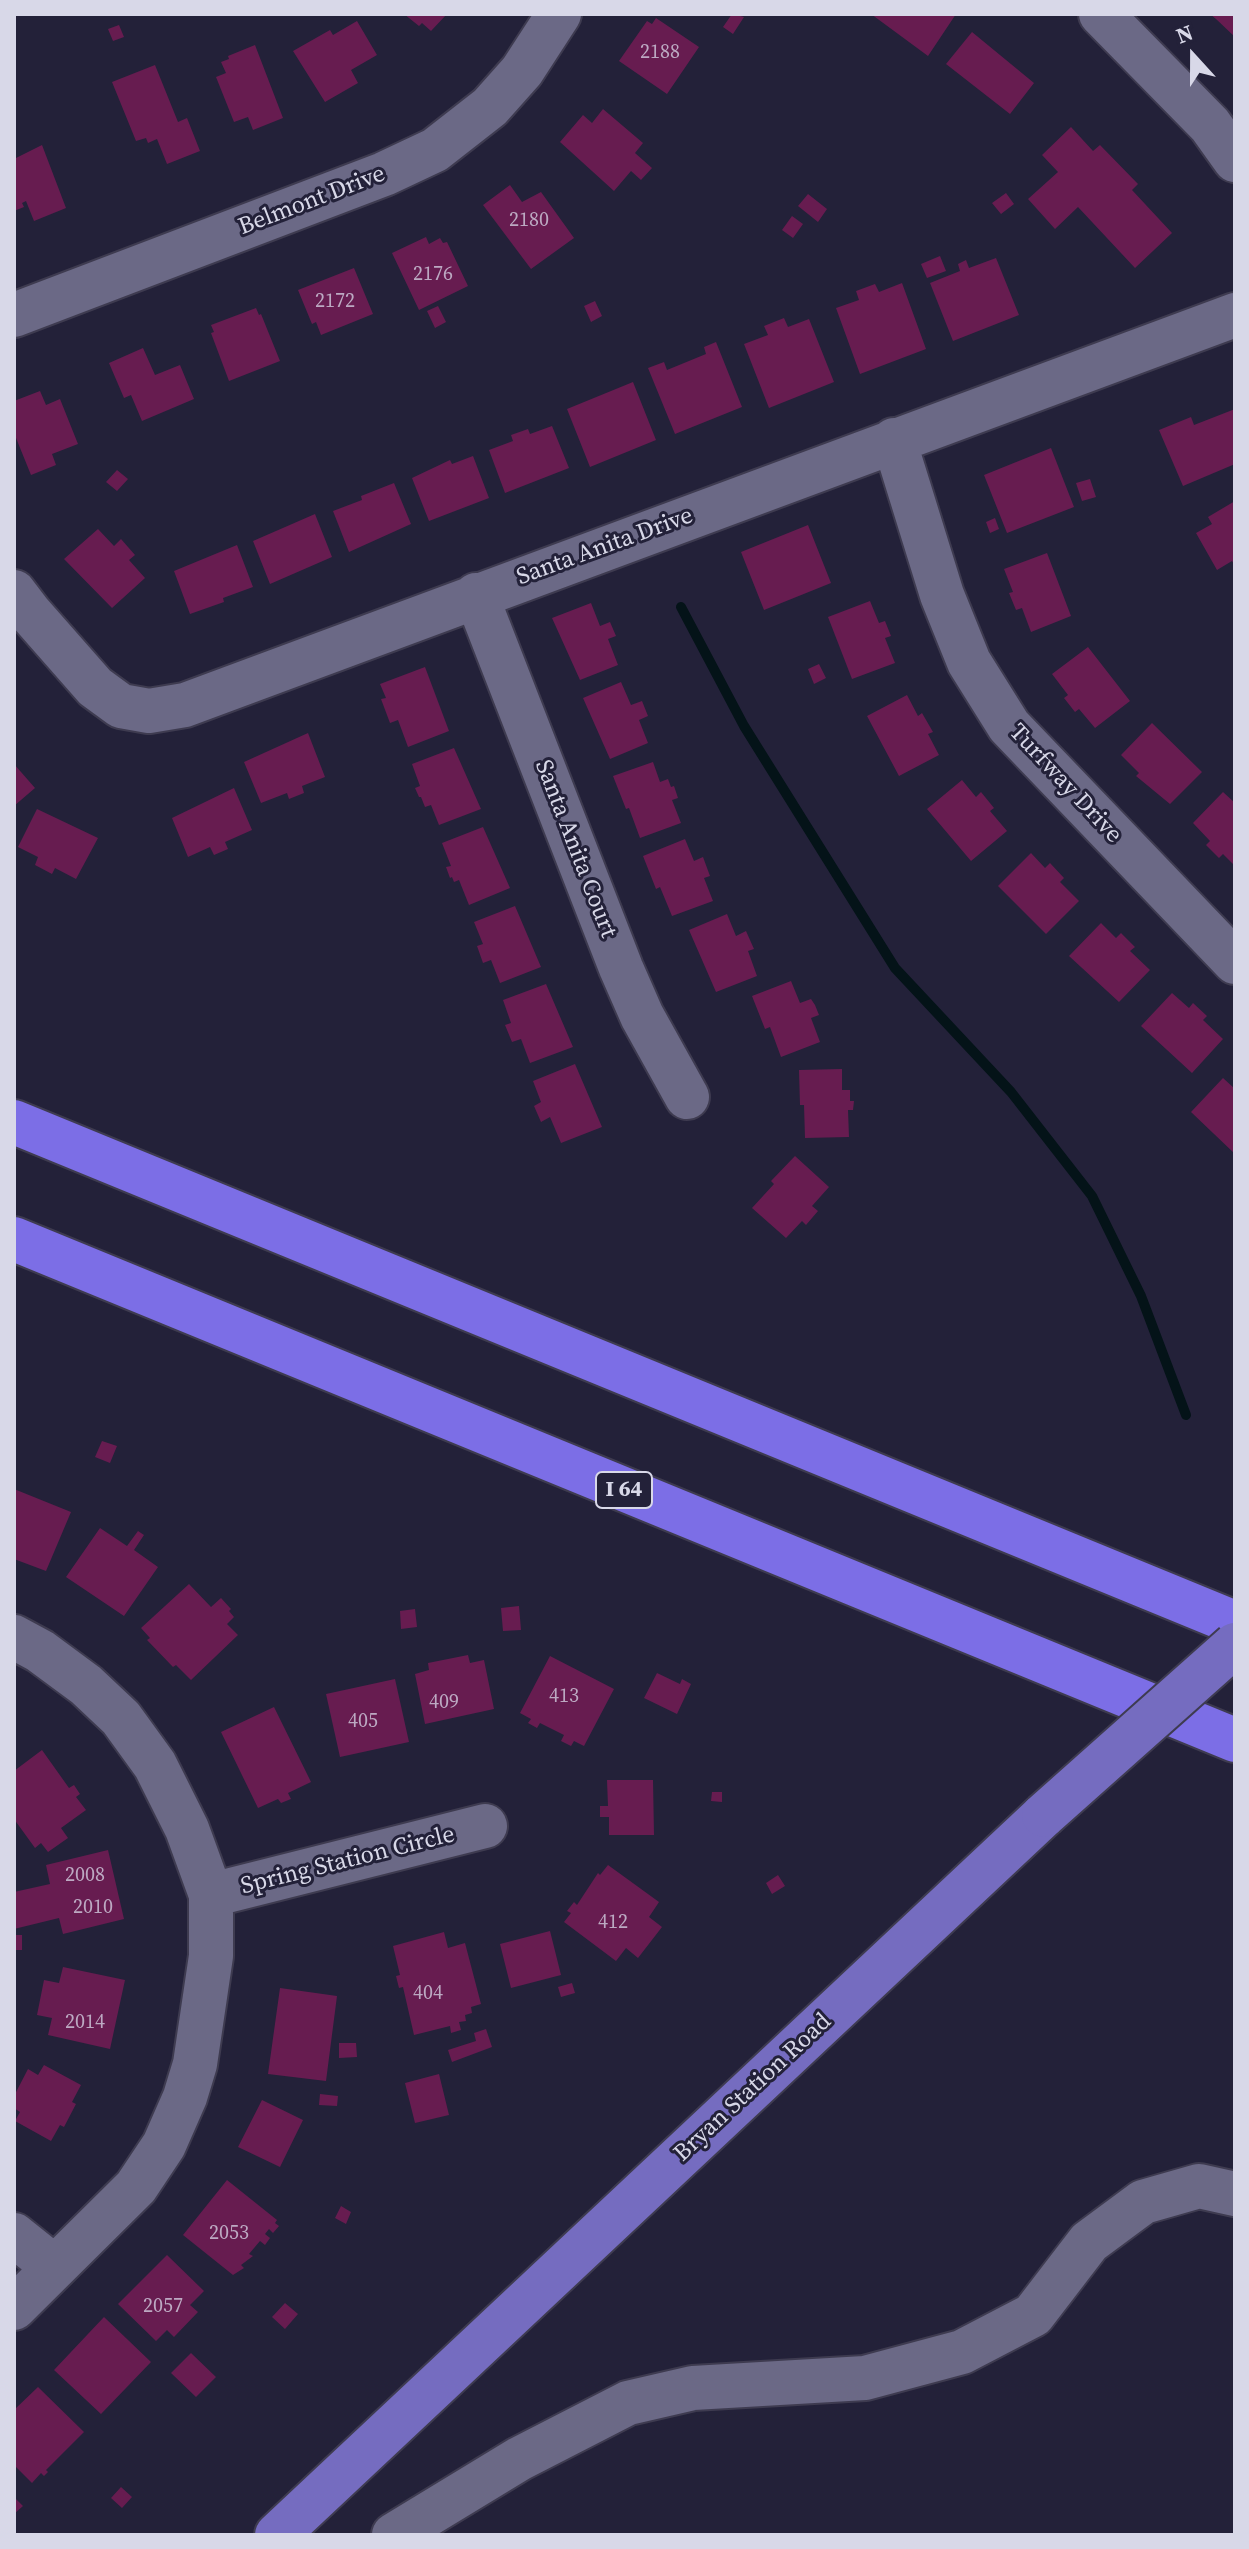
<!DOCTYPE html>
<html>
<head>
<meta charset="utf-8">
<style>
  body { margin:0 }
  #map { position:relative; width:1249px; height:2549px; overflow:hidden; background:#232139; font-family:"Source Serif 4",serif }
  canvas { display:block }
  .frame { position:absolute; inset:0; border:16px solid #d8d8e8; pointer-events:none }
  .north { position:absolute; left:1153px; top:16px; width:80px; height:80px; -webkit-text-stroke:6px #232139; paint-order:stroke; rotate:339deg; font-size:22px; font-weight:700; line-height:32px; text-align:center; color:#d8d8e8 }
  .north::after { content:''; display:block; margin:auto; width:28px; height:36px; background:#d8d8e8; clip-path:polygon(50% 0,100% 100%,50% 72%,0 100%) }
</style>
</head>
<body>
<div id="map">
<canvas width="1249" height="2549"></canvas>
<div class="frame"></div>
<div class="north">N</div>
</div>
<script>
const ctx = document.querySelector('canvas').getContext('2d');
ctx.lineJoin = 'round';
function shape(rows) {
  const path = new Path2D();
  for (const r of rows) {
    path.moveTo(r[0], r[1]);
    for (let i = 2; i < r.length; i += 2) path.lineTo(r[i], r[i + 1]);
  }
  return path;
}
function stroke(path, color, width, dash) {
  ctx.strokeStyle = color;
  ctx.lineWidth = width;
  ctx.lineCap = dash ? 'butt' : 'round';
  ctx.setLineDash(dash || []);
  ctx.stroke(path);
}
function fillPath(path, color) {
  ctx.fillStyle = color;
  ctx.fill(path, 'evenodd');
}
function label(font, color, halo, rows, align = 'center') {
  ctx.font = font + ' "Source Serif 4",serif';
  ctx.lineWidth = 6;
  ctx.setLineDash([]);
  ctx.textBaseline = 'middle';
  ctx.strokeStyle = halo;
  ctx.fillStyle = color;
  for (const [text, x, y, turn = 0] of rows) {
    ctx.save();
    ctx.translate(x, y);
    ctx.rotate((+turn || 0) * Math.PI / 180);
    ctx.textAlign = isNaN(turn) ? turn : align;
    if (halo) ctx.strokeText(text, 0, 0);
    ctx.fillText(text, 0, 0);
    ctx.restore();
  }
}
const stream = shape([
  [681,607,744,726,895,968,1011,1092,1092,1196,1141,1296,1186,1415]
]);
const building = shape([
  [404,14,447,14,431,31,422,23,419,26],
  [732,14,744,17,733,34,723,27],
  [871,14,956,14,928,56],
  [1210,14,1235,14,1235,37,1216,19],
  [656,18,699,47,667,94,619,61,647,21,652,24],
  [357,21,377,55,351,70,358,83,325,102,293,51,330,30,333,35],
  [119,25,124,37,113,41,108,29],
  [972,32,1034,83,1010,114,946,64],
  [255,45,283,118,253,130,248,117,234,122,216,77,226,73,221,62,229,59,228,56],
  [155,65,178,122,187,118,200,151,167,164,157,139,148,143,146,138,136,141,112,82],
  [603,109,643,143,635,153,652,168,641,180,631,171,614,191,560,142,583,115,592,123],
  [1071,127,1093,151,1100,145,1138,184,1132,190,1172,233,1135,268,1078,207,1055,229,1028,199,1058,172,1042,155],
  [42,145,66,208,34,221,26,201,22,203,24,207,14,211,14,159],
  [510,185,522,202,541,192,574,238,531,269,483,205],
  [1006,193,1014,204,1001,214,992,203],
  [808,194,827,209,818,222,798,206],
  [792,216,803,224,793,238,782,230],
  [426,237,429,244,440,238,443,243,447,242,468,286,419,310,392,253],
  [940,256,946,271,927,278,921,264],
  [996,258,1019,315,953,341,930,283,960,271,958,264,966,260,969,268],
  [354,268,373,314,321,335,316,322,312,324,298,290],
  [902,283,926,349,860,374,836,308,859,300,856,291,875,284,879,292],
  [595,301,602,316,591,322,584,306],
  [438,306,446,322,435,328,427,311],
  [256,308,259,315,261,314,280,361,229,381,211,333,214,332,211,325],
  [784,318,788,327,809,319,834,382,769,408,744,344,768,335,764,326],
  [716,342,742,407,675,434,648,368,664,362,667,370,706,354,704,347],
  [143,348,155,375,180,365,194,399,142,421,131,395,124,398,109,363],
  [633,382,656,440,590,467,567,409],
  [40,391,46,405,60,399,78,444,52,454,56,465,31,475,14,433,14,401],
  [1235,409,1235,464,1183,486,1159,430,1191,417,1194,425],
  [552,426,569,468,505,493,489,450,513,441,511,435,528,429,530,434],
  [1051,448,1074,507,1007,533,984,475],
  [473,456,489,498,429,521,412,478,450,460,452,464],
  [117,470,128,479,117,491,106,482],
  [1090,479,1096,497,1082,501,1076,483],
  [394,483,411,524,349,552,333,511,362,500,361,496],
  [1235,501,1235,566,1232,561,1217,570,1196,533,1212,524,1208,517],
  [315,514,332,557,270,584,253,541],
  [995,518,999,529,990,533,986,522],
  [808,525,831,583,764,610,741,552],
  [98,529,114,546,121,539,135,555,129,560,145,578,112,608,64,559],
  [237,545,253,587,223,598,224,602,190,614,174,571],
  [1047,553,1071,616,1031,632,1022,608,1016,610,1009,593,1013,592,1004,569],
  [870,601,879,623,885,621,891,636,885,638,895,663,852,679,828,617],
  [591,603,600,626,610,622,616,636,608,639,618,665,580,680,552,618],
  [1088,647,1130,701,1095,728,1079,709,1075,712,1064,698,1068,695,1052,674],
  [819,664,826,678,814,684,808,669],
  [425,667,449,731,408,747,398,720,390,723,381,699,386,698,380,684],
  [621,682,631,705,642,701,648,716,639,720,648,743,610,759,583,698],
  [907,695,918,716,922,713,933,732,928,734,939,755,899,776,867,716],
  [1152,723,1202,772,1170,804,1136,776,1139,773,1121,755],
  [308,733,325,777,302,786,304,793,289,799,287,793,261,803,244,762],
  [454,748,481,809,439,825,431,805,425,807,421,797,419,797,415,788,420,786,412,764],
  [653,762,660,782,668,779,671,787,674,786,678,798,672,800,681,823,640,838,629,808,626,809,613,776],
  [14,764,35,788,14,806],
  [962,780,976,797,981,792,994,808,990,811,1007,831,971,861,927,809],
  [234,788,252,830,225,842,228,849,214,855,210,847,188,857,172,818],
  [1223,792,1235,803,1235,866,1223,854,1219,858,1206,845,1210,841,1193,823],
  [37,809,98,838,76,879,55,868,52,874,35,865,38,857,18,847],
  [483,827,510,888,469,905,459,880,454,882,452,877,450,878,446,867,451,866,442,843],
  [685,839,694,861,703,857,710,876,704,878,713,901,672,916,660,887,656,889,643,856],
  [1031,853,1045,868,1050,863,1064,878,1060,882,1079,901,1046,934,998,886],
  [515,906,541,967,500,983,491,960,483,963,477,946,483,944,474,922],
  [727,914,736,936,746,931,754,949,748,951,757,976,716,992,689,930],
  [1101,923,1116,938,1121,933,1135,947,1130,951,1150,970,1119,1002,1069,956],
  [791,981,800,1003,811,999,815,1005,819,1015,811,1018,820,1042,781,1057,770,1027,765,1029,752,996],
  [546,984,573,1047,530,1063,521,1039,512,1042,505,1025,511,1023,503,1000],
  [1172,993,1189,1008,1193,1003,1207,1016,1203,1020,1223,1039,1192,1073,1141,1026],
  [575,1064,602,1127,561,1143,550,1117,541,1122,534,1106,541,1102,533,1081],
  [842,1069,842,1090,850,1090,850,1101,854,1101,853,1110,848,1110,849,1137,805,1138,804,1105,800,1105,799,1070],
  [1223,1078,1235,1089,1235,1154,1191,1112],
  [795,1156,829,1187,812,1206,818,1211,806,1225,802,1221,786,1238,752,1208,774,1184,771,1181],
  [102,1441,117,1446,110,1463,95,1457],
  [14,1489,71,1512,46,1571,14,1559],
  [100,1528,127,1546,138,1531,144,1535,134,1550,158,1567,124,1616,66,1577],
  [189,1584,211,1607,221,1598,231,1609,229,1611,234,1617,227,1624,238,1635,191,1680,176,1665,173,1667,147,1640,150,1638,141,1628],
  [519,1606,521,1630,503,1631,501,1608],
  [415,1609,417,1627,401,1629,400,1611],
  [468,1655,470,1663,484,1660,494,1709,425,1724,415,1674,429,1670,428,1663],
  [550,1656,614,1689,584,1746,574,1741,571,1746,561,1741,564,1735,540,1723,537,1728,528,1723,531,1719,520,1713],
  [657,1673,680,1684,682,1679,691,1684,677,1714,644,1698],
  [395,1679,409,1742,340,1757,326,1694],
  [274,1707,311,1782,288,1793,291,1799,281,1803,278,1799,258,1808,221,1732],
  [42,1750,69,1788,74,1785,80,1794,76,1797,86,1810,61,1828,68,1838,48,1852,41,1843,35,1848,14,1819,14,1771],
  [607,1780,653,1780,654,1835,609,1835,609,1817,600,1817,600,1806,608,1806],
  [712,1792,722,1792,722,1802,711,1801],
  [108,1850,124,1919,63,1934,59,1918,14,1929,14,1892,50,1884,46,1865],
  [608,1865,659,1902,649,1917,662,1927,638,1958,626,1948,616,1961,564,1922,571,1913,567,1911,574,1902,577,1905,598,1873,600,1875],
  [778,1875,785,1886,772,1894,766,1883],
  [550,1931,561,1975,511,1988,500,1944],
  [444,1932,448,1948,465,1943,481,2004,471,2007,472,2013,465,2015,466,2021,459,2022,461,2030,451,2033,450,2026,414,2035,403,1987,399,1988,396,1976,400,1975,393,1946],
  [14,1935,22,1935,22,1950,14,1950],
  [63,1967,125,1980,110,2049,48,2035,52,2018,37,2015,44,1980,59,1983],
  [572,1983,575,1993,561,1997,558,1987],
  [280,1988,337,1996,326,2081,268,2074],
  [486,2029,492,2047,452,2062,448,2050,476,2041,474,2033],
  [339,2043,356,2043,357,2057,339,2058],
  [44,2065,81,2085,72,2102,76,2104,64,2127,60,2125,51,2141,15,2121,20,2112,14,2108,14,2096,28,2069,38,2075],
  [439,2074,449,2115,415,2123,405,2083],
  [320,2094,338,2096,337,2106,319,2105],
  [262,2100,303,2120,280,2167,238,2147],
  [227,2180,277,2220,275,2223,279,2226,273,2233,269,2229,265,2234,270,2238,265,2245,260,2241,249,2254,253,2256,241,2265,244,2268,233,2275,183,2235],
  [341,2206,351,2212,346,2224,335,2218],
  [167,2255,204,2291,190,2305,198,2312,174,2337,167,2330,156,2341,118,2304],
  [285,2303,298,2314,285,2329,272,2317],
  [104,2317,151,2362,101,2414,54,2370],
  [191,2353,216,2377,196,2397,171,2373],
  [38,2387,84,2432,46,2470,48,2472,44,2476,41,2473,32,2483,14,2465,14,2410],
  [121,2487,132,2497,122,2508,111,2498],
  [14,2497,23,2506,14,2514]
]);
const minor = shape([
  [1101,14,1210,125,1235,160],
  [14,315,384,174,435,150,490,107,522,71,559,14],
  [894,440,942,595,969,662,1009,726,1235,962],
  [14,592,30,613,95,687,121,706,149,711,185,705,1235,315],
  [476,595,621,968,642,1016,687,1097],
  [14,1637,40,1651,86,1685,121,1718,155,1765,187,1829,211,1895,211,1956,195,2064,185,2097,164,2145,136,2187,14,2308],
  [211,1895,485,1826],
  [14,2235,54,2267],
  [394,2535,519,2459,628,2403,693,2388,865,2378,962,2352,1033,2315,1089,2242,1143,2202,1199,2186,1235,2194]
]);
const major = shape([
  [277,2535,1044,1815]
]);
const highway = shape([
  [14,1122,1235,1623],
  [14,1239,1235,1740]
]);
const majorBridge = shape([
  [1044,1815,1235,1645]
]);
const numberNames = [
  ["2188",660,53],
  ["2180",529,221],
  ["2176",433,275],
  ["2172",335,302],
  ["413",564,1697],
  ["409",444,1703],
  ["405",363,1722],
  ["2008",85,1876],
  ["2010",93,1908],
  ["412",613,1923],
  ["404",428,1994],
  ["2014",85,2023],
  ["2053",229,2234],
  ["2057",163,2307]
];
const shields = [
  [624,1490,56]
];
const shieldNames = [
  ["I 64",624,1490]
];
const streetNames = [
  ["Belmont Drive",312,201,-21],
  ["Santa Anita Drive",605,547,-20],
  ["Turfway Drive",1065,784,47],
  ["Santa Anita Court",575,849,69],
  ["Spring Station Circle",348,1861,-14],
  ["Bryan Station Road",753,2088,-43]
];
stroke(stream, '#041318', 10);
fillPath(building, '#671c50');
stroke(minor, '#3e3b50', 48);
stroke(major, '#3e3b50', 48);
stroke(highway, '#3e3b50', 48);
stroke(minor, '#6b6986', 44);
stroke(major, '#756cc0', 44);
stroke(highway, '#7c6ee6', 44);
stroke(majorBridge, '#3e3b50', 48, []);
stroke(majorBridge, '#756cc0', 44);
label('20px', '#bca9c2', null, numberNames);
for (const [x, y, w] of shields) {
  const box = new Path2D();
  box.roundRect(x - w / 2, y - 18, w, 36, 6);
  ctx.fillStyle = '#232139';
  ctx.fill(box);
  stroke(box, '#d8d8e8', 2);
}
label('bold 22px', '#d8d8e8', null, shieldNames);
label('24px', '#d8d8e8', '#232139', streetNames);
</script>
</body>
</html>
